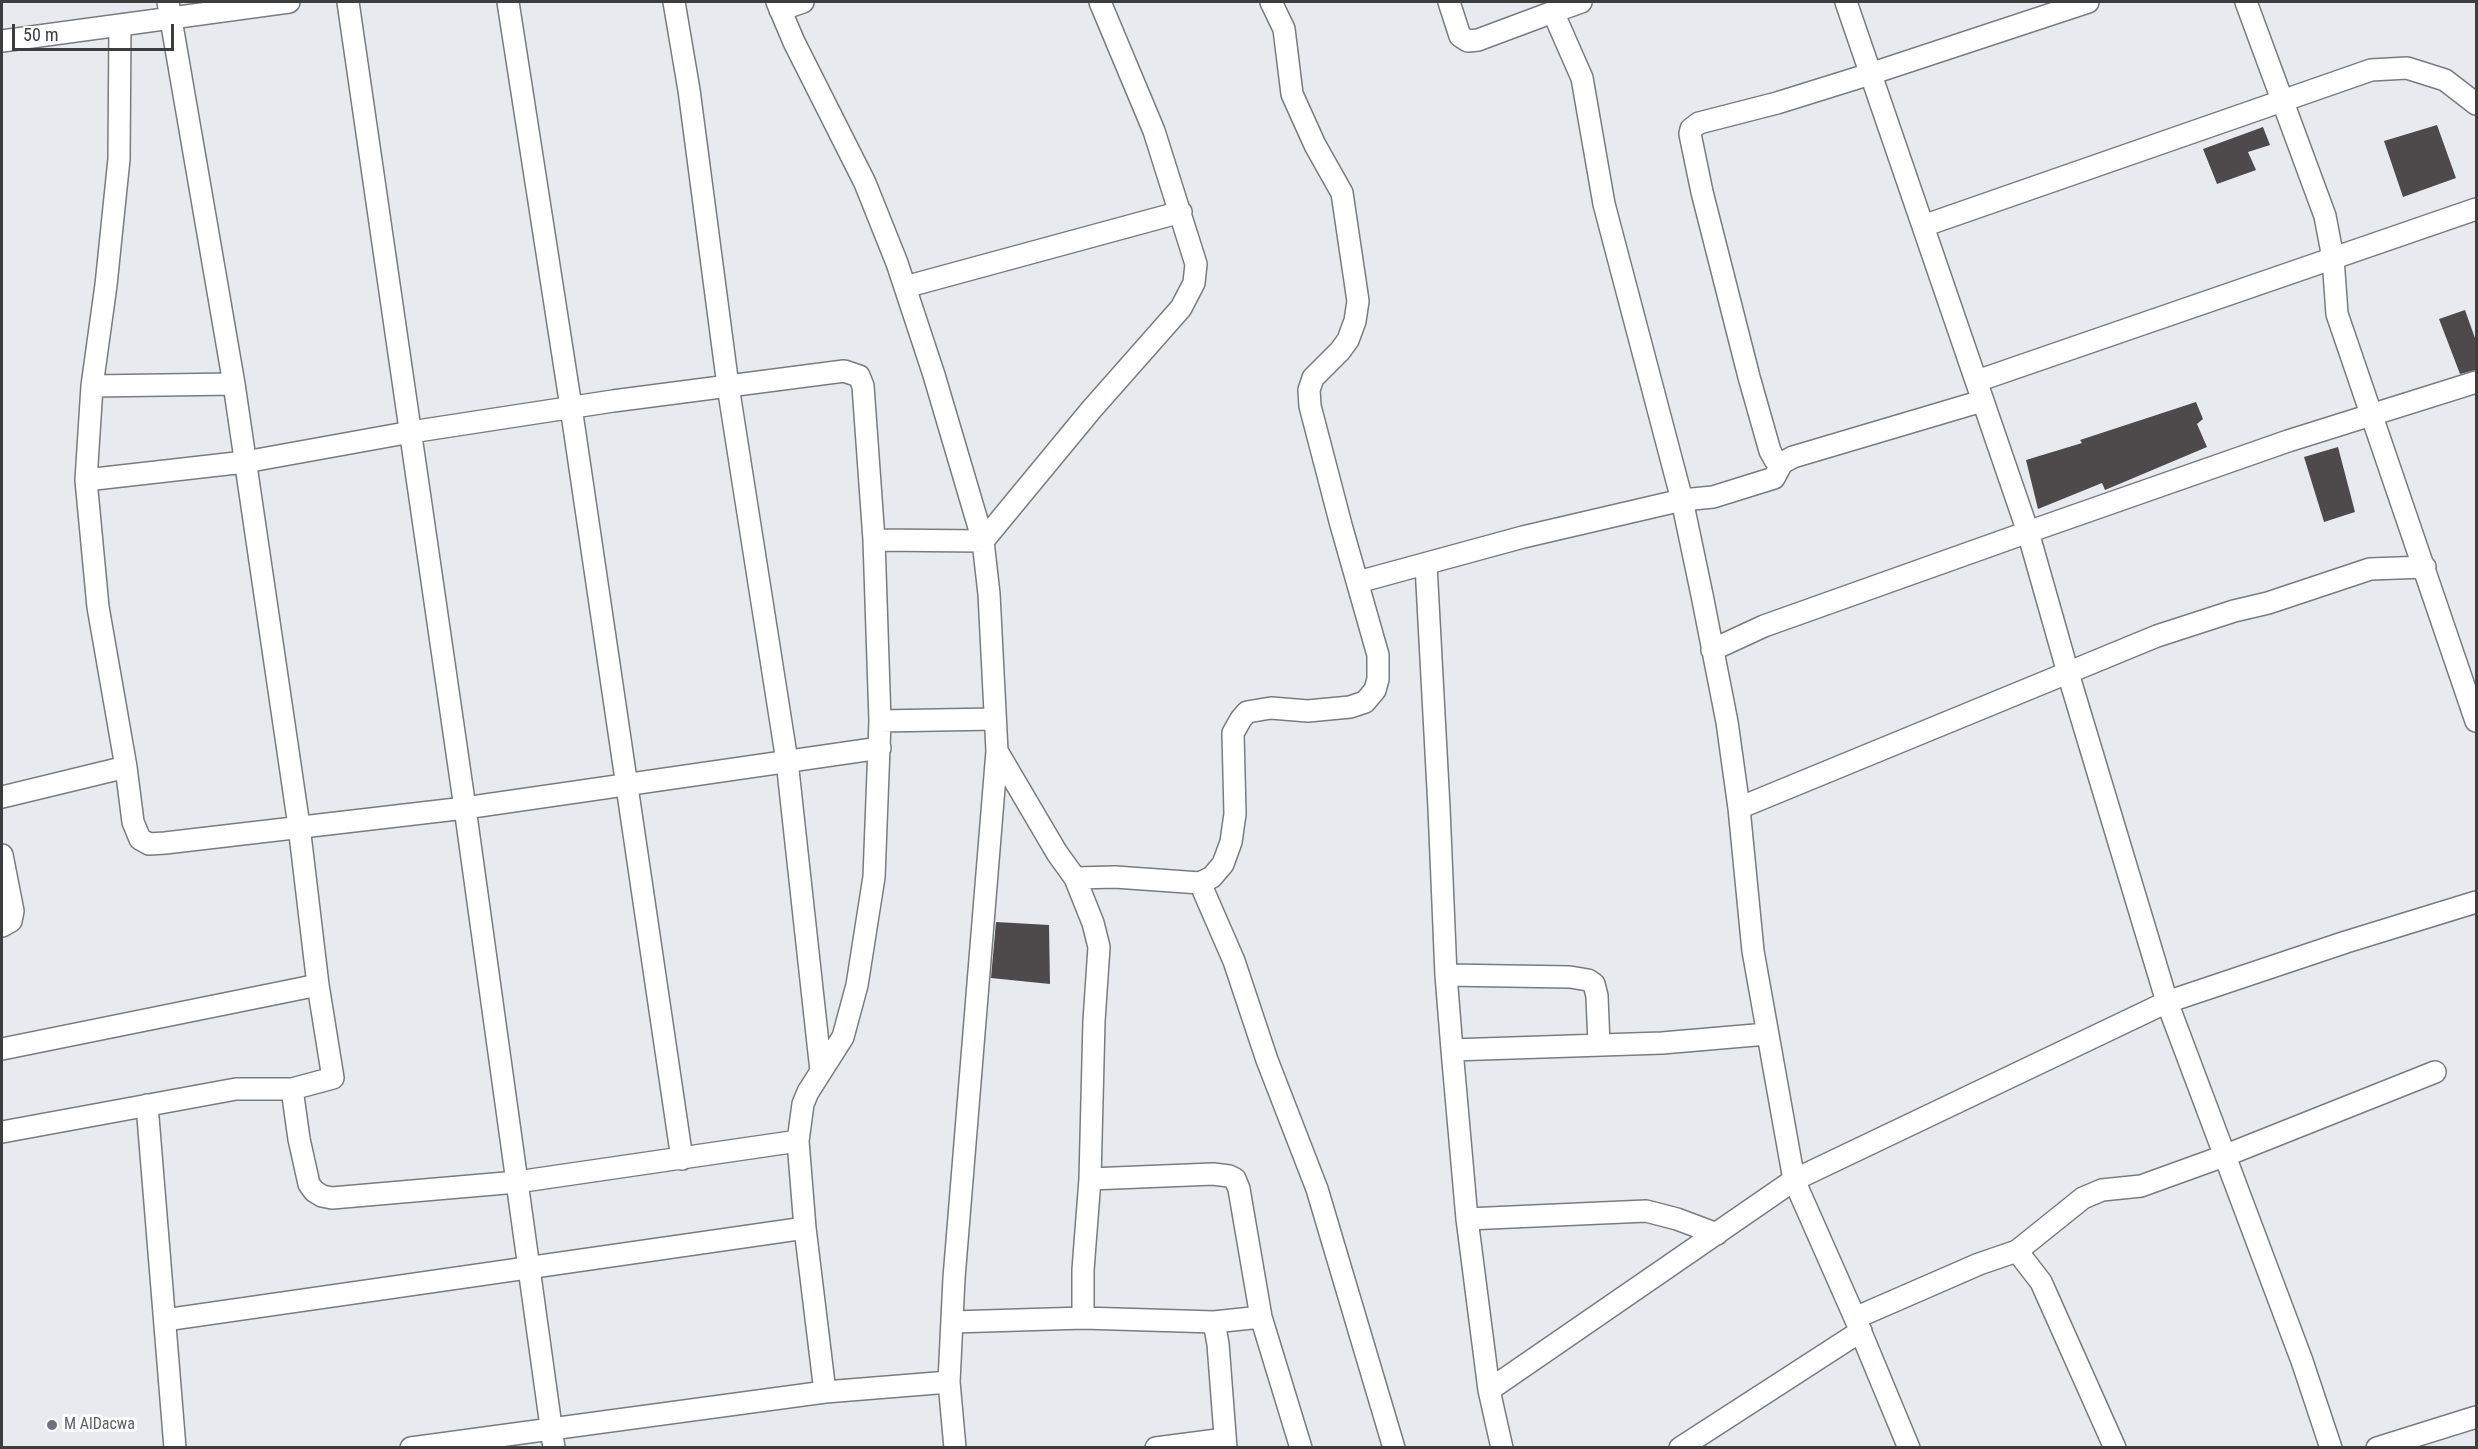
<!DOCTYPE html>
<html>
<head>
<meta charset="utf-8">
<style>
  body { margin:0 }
  #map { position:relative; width:2478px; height:1449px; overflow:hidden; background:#e7ebef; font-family:"Roboto Condensed",sans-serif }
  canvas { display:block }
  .frame { position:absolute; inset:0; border:3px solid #3b3d3f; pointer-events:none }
  .scale { position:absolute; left:12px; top:24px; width:162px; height:27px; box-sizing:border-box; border:3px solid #3b3d3f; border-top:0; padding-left:8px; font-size:18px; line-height:21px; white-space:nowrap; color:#3b3d3f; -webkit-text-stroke:4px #fff; paint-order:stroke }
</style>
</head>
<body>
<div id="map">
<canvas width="2478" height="1449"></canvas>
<div class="frame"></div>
<div class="scale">50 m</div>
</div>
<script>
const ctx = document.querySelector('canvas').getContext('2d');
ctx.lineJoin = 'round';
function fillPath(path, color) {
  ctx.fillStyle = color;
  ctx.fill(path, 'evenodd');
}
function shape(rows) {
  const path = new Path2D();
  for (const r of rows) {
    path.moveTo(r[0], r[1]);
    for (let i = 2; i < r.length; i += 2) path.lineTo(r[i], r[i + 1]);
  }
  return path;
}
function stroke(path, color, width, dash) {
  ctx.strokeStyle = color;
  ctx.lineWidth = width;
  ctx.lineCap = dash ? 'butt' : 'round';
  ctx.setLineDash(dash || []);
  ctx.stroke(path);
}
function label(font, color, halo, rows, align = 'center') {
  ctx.font = font + ' "Roboto Condensed",sans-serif';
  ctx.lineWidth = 6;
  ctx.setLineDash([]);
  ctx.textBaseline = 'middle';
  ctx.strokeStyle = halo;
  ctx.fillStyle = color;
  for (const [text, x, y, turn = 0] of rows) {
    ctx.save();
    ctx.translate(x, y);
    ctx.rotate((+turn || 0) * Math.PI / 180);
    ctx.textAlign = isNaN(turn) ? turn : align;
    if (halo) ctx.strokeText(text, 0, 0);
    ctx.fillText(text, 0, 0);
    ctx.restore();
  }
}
const building = shape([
  [2437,125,2456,178,2403,197,2384,141],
  [2263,127,2270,145,2248,152,2256,170,2217,184,2203,149],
  [2465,310,2476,341,2476,370,2460,374,2439,319],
  [2196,402,2203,419,2197,424,2207,447,2105,490,2102,483,2038,509,2026,460,2082,443,2080,440],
  [2338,447,2355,512,2324,522,2304,457],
  [996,922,1049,925,1050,984,991,978]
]);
const minor = shape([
  [348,2,465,808,554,1448],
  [508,2,571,407,682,1159],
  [674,2,689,90,728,386,787,761,821,1071],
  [777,2,794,42,865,183,897,263,934,375,983,541,989,594,997,751,1057,853,1075,878,1093,923,1099,947,1094,1021,1090,1179,1083,1270,1083,1318,1214,1322,1218,1344,1226,1448],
  [1449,2,1460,36,1468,41,1478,40,1553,12,1582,78,1604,204,1682,500,1702,595,1727,722,1739,808,1753,951,1794,1180,1855,1318,1909,1448],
  [1846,2,2028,532,2068,673,2167,1002,2302,1361,2331,1448],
  [2246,2,2325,216,2333,258,2337,314,2476,721],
  [780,10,803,2],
  [1553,12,1581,2],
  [120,25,119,159,106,285,92,386,86,480,98,607,126,767,133,822,140,839,149,844,165,843,465,808,880,748],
  [2,41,289,2],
  [1923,226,2371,70,2407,68,2445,80,2476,104],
  [905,287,1181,212],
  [1977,381,2476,209],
  [92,386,234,384],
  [1982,401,1793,457,1782,463,1775,460,1770,451,1749,377,1702,192,1690,134,1691,129,1699,123,1777,103,1870,74,2088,2],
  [86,480,245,462,411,432,613,401,844,371,859,376,863,386,874,540,880,721,874,877,857,985,843,1037,808,1092,803,1104,798,1141,805,1228,825,1392],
  [874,540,983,541,1091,410,1181,308,1194,283,1196,264,1154,131,1100,2],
  [1426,565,1439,808,1446,975,1452,1050],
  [1358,582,1523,537,1682,500,1713,497,1774,478,1782,463],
  [1712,650,1764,626,2028,532,2288,441,2476,382],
  [880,721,995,719],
  [2,797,126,767],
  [1739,808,2157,636,2234,611,2268,603,2370,569,2425,567],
  [2,855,13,911,11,921,2,926],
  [1075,878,1115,877,1200,883,1212,877,1223,864,1231,842,1235,814,1233,733,1241,719,1247,712,1271,708,1308,711,1350,707,1365,702,1375,690,1378,679,1378,655,1341,525,1310,406,1309,390,1313,378,1340,351,1348,340,1355,321,1358,301,1342,193,1315,145,1292,94,1284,29,1271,2],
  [1200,883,1234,961,1267,1060,1317,1189,1394,1448],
  [1446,975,1570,977,1588,980,1594,984,1597,996,1599,1045],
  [2,1049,318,985],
  [292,1089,299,1139,309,1184,314,1191,322,1196,332,1198,517,1182,798,1141],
  [147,1105,175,1448],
  [2,1132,236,1089,292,1089,333,1078,318,985,299,826,234,384,168,2],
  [1090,1179,1213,1174,1229,1176,1235,1179,1239,1189,1261,1317],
  [1467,1219,1646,1211,1677,1219,1717,1234],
  [2017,1251,2083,1198,2102,1190,2141,1186,2224,1156,2435,1072],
  [1855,1318,1979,1264,2017,1251,2041,1282,2115,1448],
  [165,1320,805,1228],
  [953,1322,1083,1318],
  [1214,1322,1261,1317,1301,1448],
  [1489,1390,1794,1180,2167,1002,2346,942,2476,902],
  [411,1448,825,1392,949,1382],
  [955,1448,949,1382,954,1278,997,751],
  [1156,1448,1225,1439],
  [1502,1448,1489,1390,1467,1219,1452,1050,1662,1043,1767,1034],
  [1680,1448,1861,1331],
  [2377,1448,2476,1417]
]);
const markers = [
  [52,1425,6,"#6b7280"]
];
const worshipNames = [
  ["M AlDacwa",64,1425]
];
fillPath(building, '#4e4a4b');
stroke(minor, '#787c7f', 24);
stroke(minor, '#fff', 21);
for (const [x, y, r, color] of markers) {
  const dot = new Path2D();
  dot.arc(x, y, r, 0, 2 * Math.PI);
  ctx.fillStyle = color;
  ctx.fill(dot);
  stroke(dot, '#fff', 2);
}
label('16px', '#5b616d', '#fff', worshipNames, 'left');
</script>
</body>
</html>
